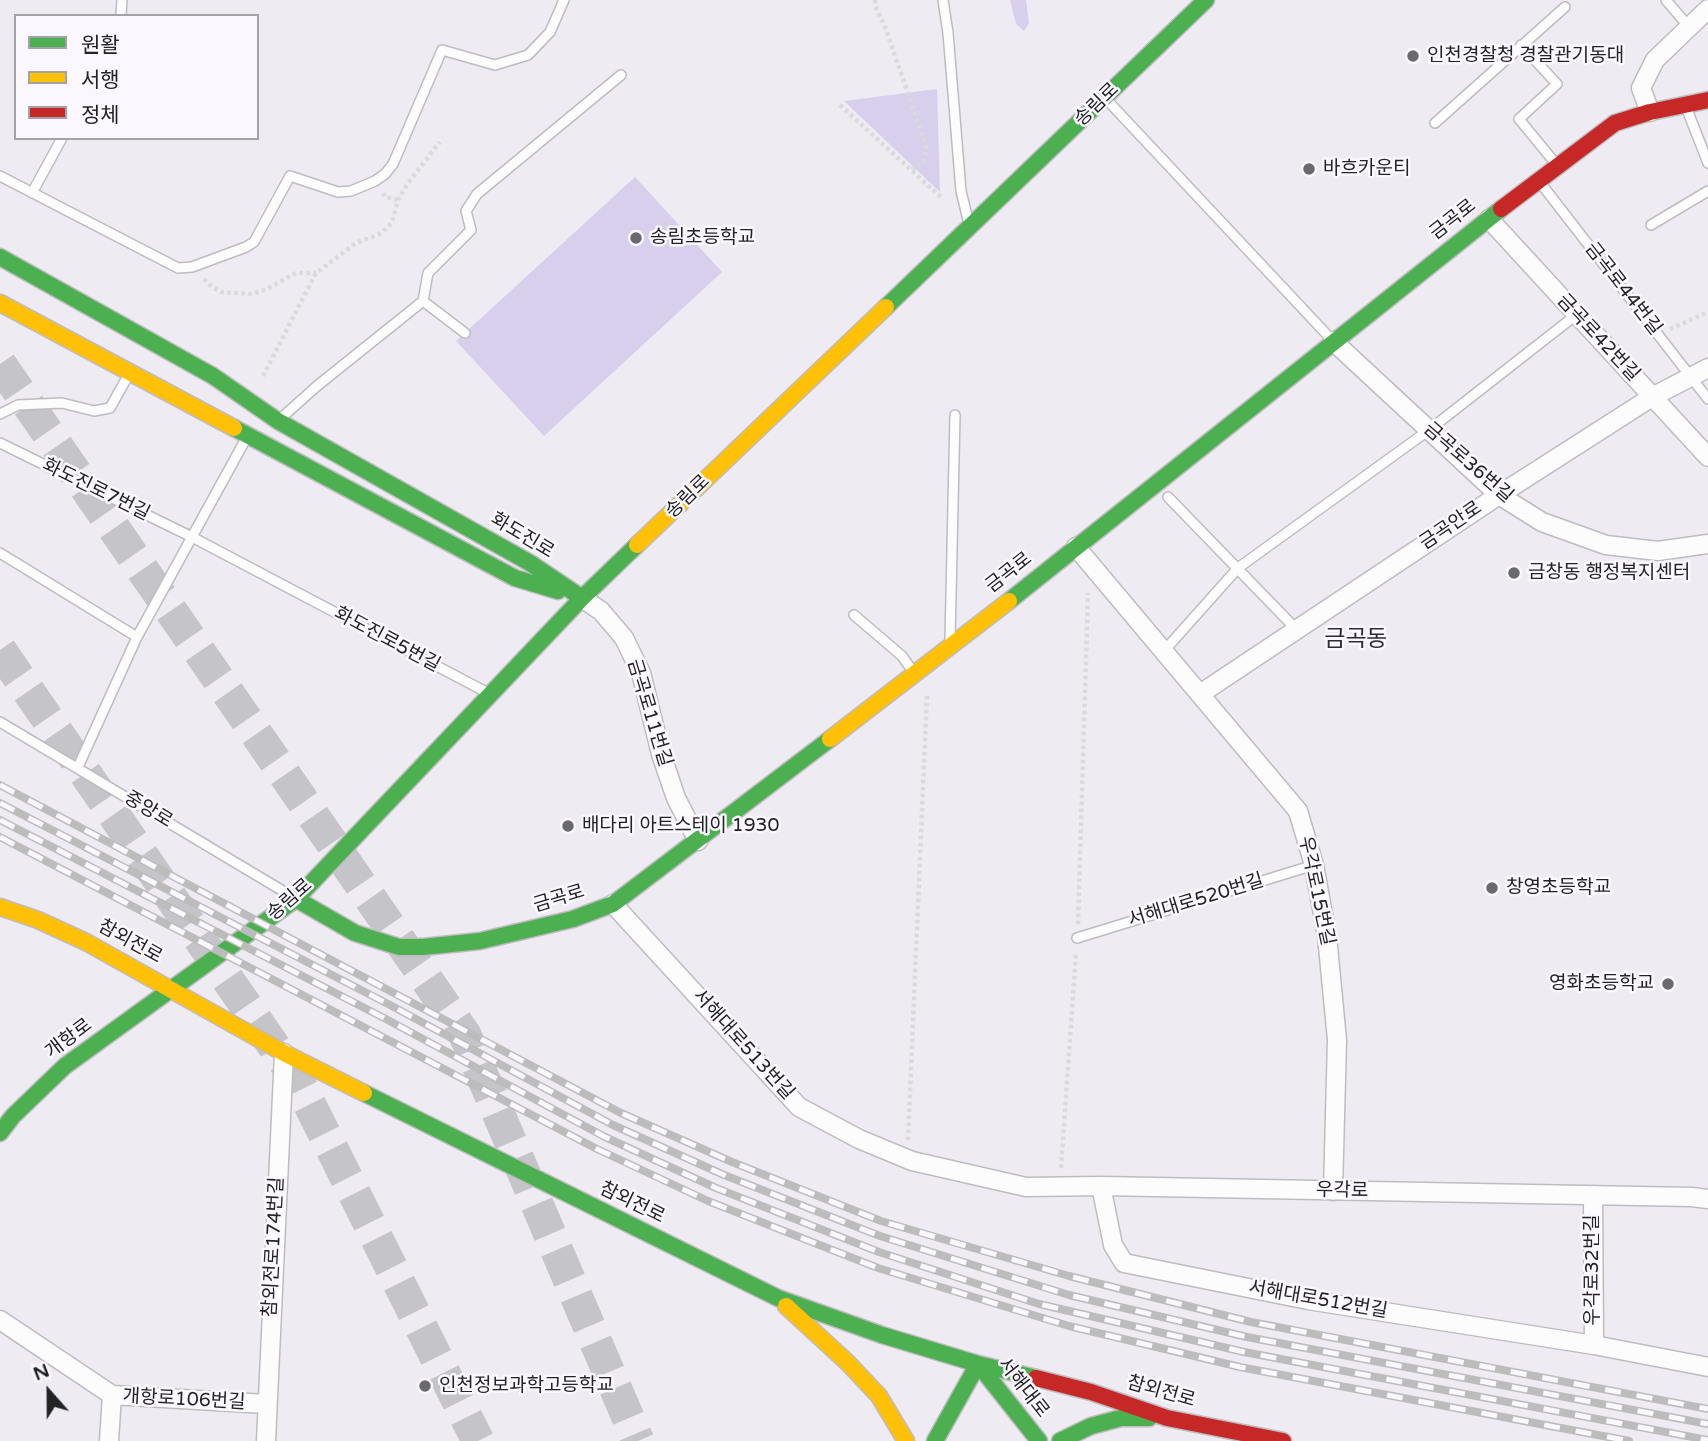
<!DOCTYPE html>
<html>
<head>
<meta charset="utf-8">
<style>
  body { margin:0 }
  #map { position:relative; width:1708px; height:1441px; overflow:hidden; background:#eeecf2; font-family:"Varela Round","Noto Sans KR",sans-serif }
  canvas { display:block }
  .legend { position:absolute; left:14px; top:14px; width:245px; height:126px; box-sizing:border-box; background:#faf8fe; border:2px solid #a4a2a7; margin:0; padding:9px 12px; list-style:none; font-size:21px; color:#232225 }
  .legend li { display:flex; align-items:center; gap:14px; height:35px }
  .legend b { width:35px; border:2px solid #a4a2a7 }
  .north { position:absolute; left:14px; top:1357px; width:70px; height:70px; -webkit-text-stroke:5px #faf8fe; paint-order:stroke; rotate:339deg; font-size:19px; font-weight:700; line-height:28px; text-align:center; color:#232225 }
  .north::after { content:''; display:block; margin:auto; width:24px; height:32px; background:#232225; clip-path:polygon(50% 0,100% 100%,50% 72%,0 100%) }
</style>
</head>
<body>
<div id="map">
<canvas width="1708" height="1441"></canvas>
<ul class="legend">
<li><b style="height:9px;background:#4caf50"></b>원활</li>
<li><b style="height:9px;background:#ffc107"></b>서행</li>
<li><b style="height:9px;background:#c62828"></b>정체</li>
</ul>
<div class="north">N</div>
</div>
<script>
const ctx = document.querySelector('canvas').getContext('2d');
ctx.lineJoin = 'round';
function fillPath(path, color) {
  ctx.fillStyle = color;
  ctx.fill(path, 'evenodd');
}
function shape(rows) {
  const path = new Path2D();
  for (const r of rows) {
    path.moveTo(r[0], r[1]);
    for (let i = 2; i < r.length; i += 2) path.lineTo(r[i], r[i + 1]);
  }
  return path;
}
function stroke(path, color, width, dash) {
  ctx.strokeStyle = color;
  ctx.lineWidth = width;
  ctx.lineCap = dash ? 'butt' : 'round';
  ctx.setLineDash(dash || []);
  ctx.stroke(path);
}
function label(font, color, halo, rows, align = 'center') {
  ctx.font = font + ' "Varela Round","Noto Sans KR",sans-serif';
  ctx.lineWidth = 5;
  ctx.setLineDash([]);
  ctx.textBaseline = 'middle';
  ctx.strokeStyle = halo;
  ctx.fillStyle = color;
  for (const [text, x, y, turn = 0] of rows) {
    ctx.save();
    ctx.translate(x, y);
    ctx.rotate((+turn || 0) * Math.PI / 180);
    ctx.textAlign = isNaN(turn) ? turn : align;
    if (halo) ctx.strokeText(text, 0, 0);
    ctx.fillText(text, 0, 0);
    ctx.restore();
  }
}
const green = shape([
  [1010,0,1026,0,1029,23,1024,31,1016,24],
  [937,89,940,192,844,101],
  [635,177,722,272,544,436,456,341]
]);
const highwayTunnel = shape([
  [0,364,465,1035,638,1441],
  [0,650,298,1081,478,1441]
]);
const path = shape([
  [875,0,875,6,884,24,926,146,924,161,912,170],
  [840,105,943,199],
  [383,193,385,197,398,200],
  [204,279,212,287,221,292,252,294,267,289,296,273,316,273],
  [1670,329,1708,312],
  [263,376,316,273,356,243,382,233,392,222,398,200,408,183,440,142],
  [1078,924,1088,593],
  [908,1140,927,694],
  [1061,1168,1076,953]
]);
const lane = shape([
  [943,0,948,33,961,191,969,224],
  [1666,0,1689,27],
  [121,16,122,0],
  [1521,45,1557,84,1519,119,1556,164],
  [1107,100,1332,340],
  [1686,107,1708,163],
  [1435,123,1565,7],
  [0,176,178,268,192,267,246,247,254,242,290,176,338,192,351,191,375,181,385,174,393,164,442,50,495,65,528,55,550,32,564,0],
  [1539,181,1708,399],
  [32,193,62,138],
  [1651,225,1708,191],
  [423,301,465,333],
  [0,414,18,405,62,403,94,411,110,408,129,374],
  [279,420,317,386,423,301,428,273,471,230,466,211,477,194,621,75],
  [0,443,192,537,488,693],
  [1168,497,1296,629],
  [0,553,137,637],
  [854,615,902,656,914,673],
  [950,640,955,415],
  [1164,651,1238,568,1429,430,1576,315],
  [0,722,293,897],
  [78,767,137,637,248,435],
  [1077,938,1314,865]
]);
const street = shape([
  [1650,112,1641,88,1655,60,1708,9],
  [1489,219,1708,457],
  [1333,341,1499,495,1542,522,1606,545,1658,551,1708,544],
  [1076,547,1298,811,1314,865,1327,936,1337,1040,1333,1191],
  [582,598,601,611,624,638,641,673,661,754,676,798,698,841],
  [1200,694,1499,495,1652,397,1708,368],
  [613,904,799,1107,859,1139,912,1161,1026,1187,1101,1186,1692,1197,1708,1199],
  [1101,1186,1113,1245,1124,1263,1308,1300,1594,1345,1708,1367],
  [1593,1195,1594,1345],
  [0,1320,112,1395,266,1404],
  [109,1441,112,1395],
  [266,1441,284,1053]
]);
const fast = shape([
  [0,257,213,376,278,421,530,563,582,598],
  [886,307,1206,0],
  [234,428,515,578,558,591],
  [1009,601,1501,209],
  [296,899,355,933,399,947,423,947,480,941,573,919,613,904,830,739],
  [364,1093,778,1298,882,1335,978,1364,1036,1378],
  [0,1133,13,1116,65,1066,296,899,582,598,637,545],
  [978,1364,1039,1441],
  [935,1441,978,1364],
  [1060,1441,1091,1426,1121,1418,1149,1418]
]);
const slow = shape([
  [0,303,234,428],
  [637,545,886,307],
  [830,739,1009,601],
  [0,907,38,920,86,942,284,1053,364,1093],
  [786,1306,848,1363,879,1396,906,1441]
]);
const jam = shape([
  [1501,209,1615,123,1650,112,1708,100],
  [1036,1378,1091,1392,1167,1418,1283,1441]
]);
const rail = shape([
  [0,785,621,1113,732,1162,881,1221,1069,1276,1251,1322,1708,1409],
  [0,803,390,1005,613,1125,724,1175,880,1236,1069,1295,1247,1337,1708,1424],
  [0,820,384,1018,605,1137,716,1188,879,1252,1039,1304,1244,1352,1708,1440],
  [0,837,597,1149,708,1201,878,1268,1069,1326,1240,1367,1629,1441]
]);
const markers = [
  [1413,56,7,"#6a696d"],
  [1309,169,7,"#6a696d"],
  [636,238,7,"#6a696d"],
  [1514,573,7,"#6a696d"],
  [568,826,7,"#6a696d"],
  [1492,888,7,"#6a696d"],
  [1668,984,7,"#6a696d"],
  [425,1386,7,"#6a696d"]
];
const poiNames = [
  ["인천경찰청 경찰관기동대",1427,56],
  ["바흐카운티",1323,169],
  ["송림초등학교",650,238],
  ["금창동 행정복지센터",1528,573],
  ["배다리 아트스테이 1930",582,826],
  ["창영초등학교",1506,888],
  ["영화초등학교",1654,984,"right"],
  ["인천정보과학고등학교",439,1386]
];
const streetNames = [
  ["송림로",1097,105,-44],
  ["금곡로",1453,220,-38],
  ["금곡로44번길",1623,289,52],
  ["금곡로42번길",1598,338,47],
  ["금곡로36번길",1468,463,41],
  ["화도진로7번길",96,490,26],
  ["송림로",688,497,-44],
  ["금곡안로",1451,526,-34],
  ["화도진로",522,536,31],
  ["금곡로",1009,573,-38],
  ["화도진로5번길",387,640,28],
  ["금곡로11번길",649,713,73],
  ["중앙로",148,810,31],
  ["우각로15번길",1316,891,78],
  ["금곡로",559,899,-17],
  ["송림로",290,900,-41],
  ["서해대로520번길",1196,901,-17],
  ["참외전로",130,942,29],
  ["개항로",69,1039,-37],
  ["서해대로513번길",743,1045,48],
  ["우각로",1342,1191,1],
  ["참외전로",632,1203,26],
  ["참외전로174번길",274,1247,-87],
  ["우각로32번길",1593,1270,-90],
  ["서해대로512번길",1318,1300,10],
  ["서해대로",1023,1388,52],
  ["참외전로",1161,1392,16],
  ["개항로106번길",184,1400,3]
];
const quarterNames = [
  ["금곡동",1356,640]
];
fillPath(green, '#d7cfeb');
stroke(highwayTunnel, '#c5c4c9', 33, [33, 17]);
stroke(lane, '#bebcc0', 12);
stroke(street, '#bebcc0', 21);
stroke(fast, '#bebcc0', 19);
stroke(slow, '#bebcc0', 19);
stroke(jam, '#bebcc0', 19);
stroke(path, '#dad9db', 4.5, [3.5, 3.5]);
stroke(lane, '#fcfcfd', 9);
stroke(street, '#fcfcfd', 18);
stroke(fast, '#4caf50', 16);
stroke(slow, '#ffc107', 16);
stroke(jam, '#c62828', 16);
stroke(rail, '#bcbcbd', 8);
stroke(rail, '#faf8fe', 5, [16]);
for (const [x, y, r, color] of markers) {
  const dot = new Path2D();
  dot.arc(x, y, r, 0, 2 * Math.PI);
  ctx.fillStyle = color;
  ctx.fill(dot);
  stroke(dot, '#faf8fe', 2.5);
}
label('19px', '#232225', '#faf8fe', poiNames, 'left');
label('19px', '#232225', '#faf8fe', streetNames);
label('23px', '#2e2c33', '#faf8fe', quarterNames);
</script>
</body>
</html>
